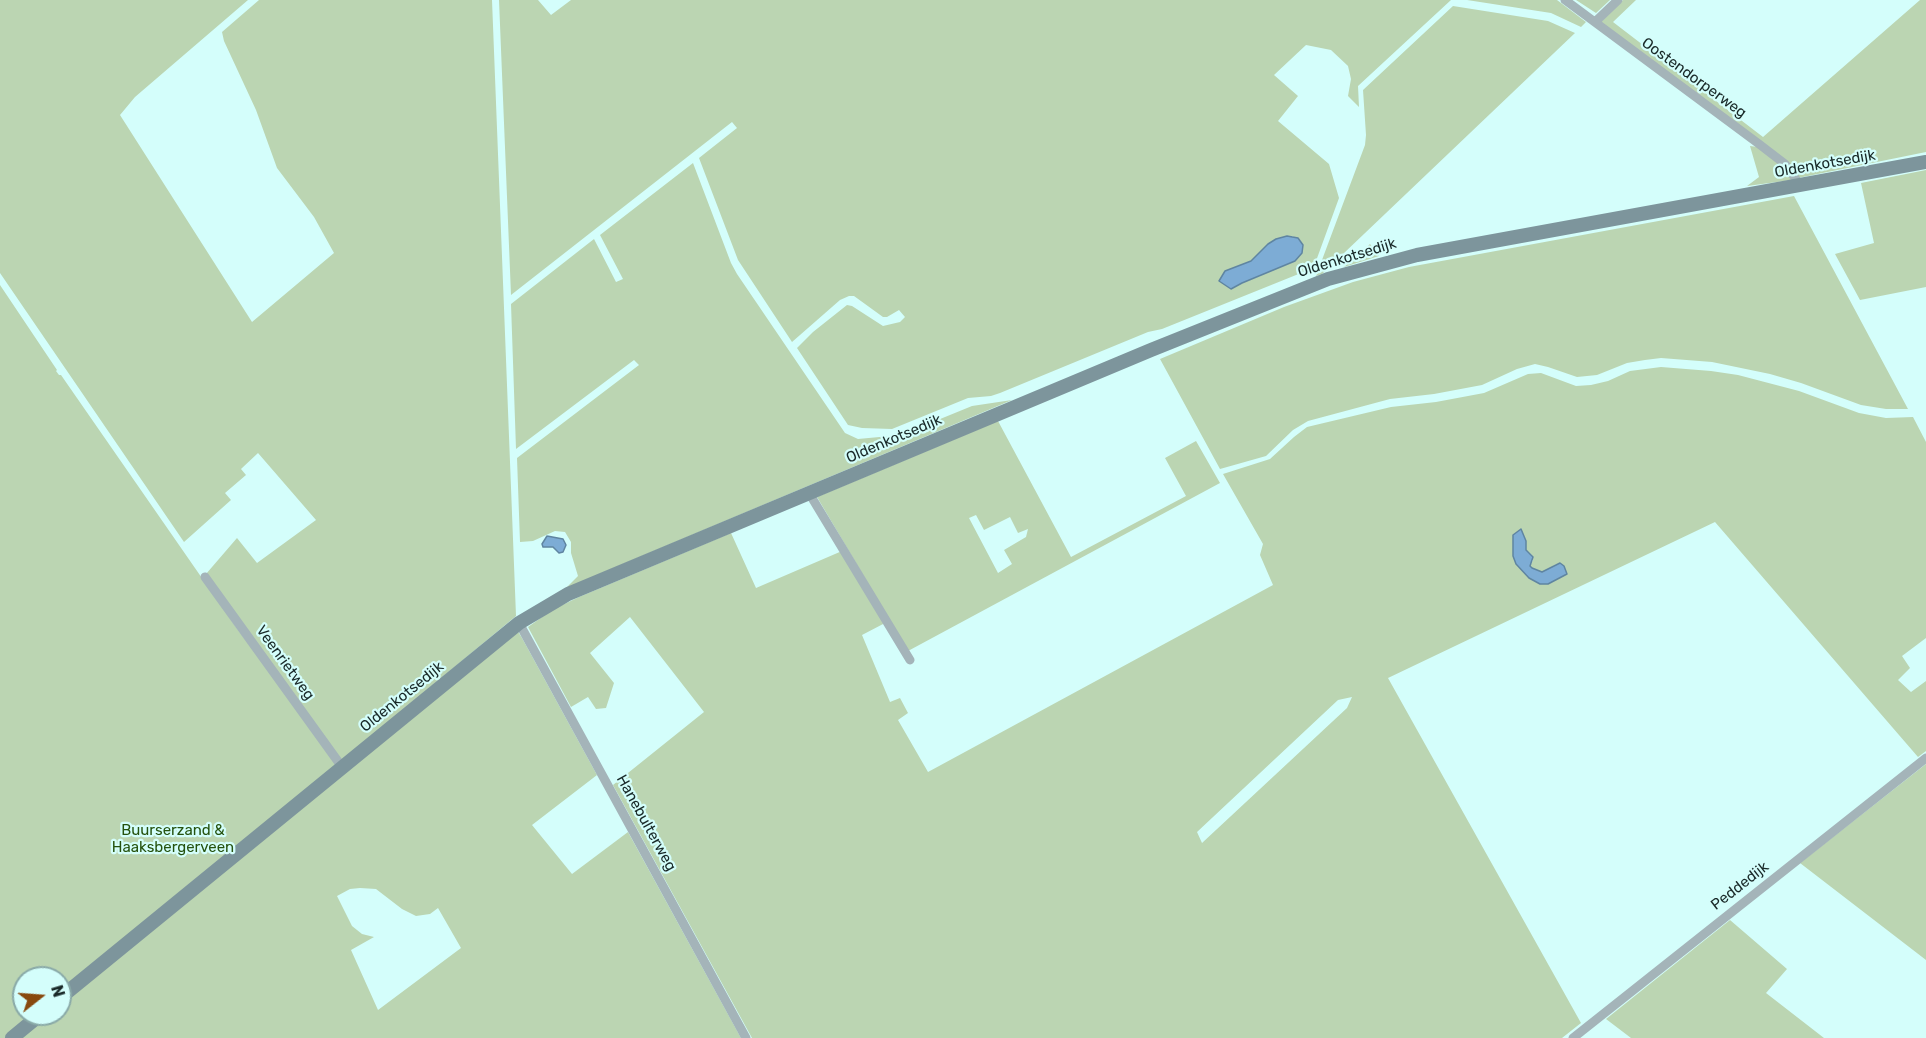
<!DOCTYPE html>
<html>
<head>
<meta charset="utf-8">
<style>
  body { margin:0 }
  #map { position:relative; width:1926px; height:1038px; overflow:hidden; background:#d4fefb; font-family:Rubik,sans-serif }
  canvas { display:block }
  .north { position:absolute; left:12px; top:966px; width:60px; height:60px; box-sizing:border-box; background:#d4fefb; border:2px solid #89a9a7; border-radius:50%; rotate:73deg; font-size:16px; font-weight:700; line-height:24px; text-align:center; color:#192928 }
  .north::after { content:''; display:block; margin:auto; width:21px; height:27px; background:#88490e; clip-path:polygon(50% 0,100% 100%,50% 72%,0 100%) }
</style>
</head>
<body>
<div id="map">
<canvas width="1926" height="1038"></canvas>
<div class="north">N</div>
</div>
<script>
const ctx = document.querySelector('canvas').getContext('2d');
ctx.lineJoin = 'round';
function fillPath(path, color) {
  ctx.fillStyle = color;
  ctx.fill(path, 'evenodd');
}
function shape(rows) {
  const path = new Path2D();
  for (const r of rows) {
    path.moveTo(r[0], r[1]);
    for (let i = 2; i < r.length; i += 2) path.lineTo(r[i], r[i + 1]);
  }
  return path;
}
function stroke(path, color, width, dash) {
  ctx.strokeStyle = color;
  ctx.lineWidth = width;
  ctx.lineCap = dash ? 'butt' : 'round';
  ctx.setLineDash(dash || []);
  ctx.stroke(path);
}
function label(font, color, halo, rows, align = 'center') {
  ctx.font = font + ' Rubik,sans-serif';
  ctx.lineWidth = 4.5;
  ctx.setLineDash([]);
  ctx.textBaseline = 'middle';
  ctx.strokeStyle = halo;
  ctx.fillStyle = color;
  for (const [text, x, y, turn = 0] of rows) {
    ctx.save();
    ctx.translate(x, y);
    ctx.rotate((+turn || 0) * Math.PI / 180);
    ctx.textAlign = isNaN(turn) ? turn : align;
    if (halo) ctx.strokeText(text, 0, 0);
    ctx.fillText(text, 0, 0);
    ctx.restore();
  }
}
const green = shape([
  [0,0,248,0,135,97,120,115,252,322,334,253,314,217,277,168,256,110,224,41,222,32,259,0,492,0,516,616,341,761,206,574,237,538,257,563,316,520,258,453,241,469,246,475,225,493,231,500,184,542,0,273],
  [499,0,538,0,551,15,571,0,1451,0,1358,86,1359,107,1348,96,1351,79,1348,66,1331,50,1306,45,1274,75,1298,96,1278,121,1329,164,1339,198,1316,261,1311,269,1162,329,1148,332,1000,393,991,396,968,398,892,429,862,428,848,425,797,348,813,332,847,305,852,306,883,326,900,322,905,317,899,310,887,317,883,317,854,296,849,296,840,300,792,342,738,260,699,158,737,128,732,122,511,295],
  [1292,236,1301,241,1260,276,1242,283,1231,289,1220,281,1251,261,1268,244],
  [1467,0,1557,0,1586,22,1581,27,1551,13],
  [1576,0,1610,0,1596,13],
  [1623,0,1636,0,1613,22,1763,137,1920,0,1926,0,1926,152,1798,178,1601,22],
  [1453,6,1548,21,1575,33,1322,274,1316,276,1365,145,1366,135,1363,90],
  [1750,146,1758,147,1779,163,1792,180,1747,186,1759,177],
  [693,163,731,263,737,274,845,433,858,439,901,435,972,406,1012,400,566,588,578,576,571,553,571,542,565,532,555,531,533,541,520,542,517,458,639,365,634,360,516,449,511,304,594,239,616,282,623,279,600,235],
  [1926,170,1926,287,1860,300,1835,254,1874,243,1861,183],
  [1794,196,1908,409,1886,409,1861,405,1801,383,1770,374,1712,362,1661,358,1645,360,1627,363,1597,375,1577,377,1548,367,1535,364,1517,369,1482,385,1434,394,1390,399,1308,421,1293,430,1266,456,1220,469,1160,359,1284,307,1353,282,1409,267],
  [1370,244,1379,256,1344,267],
  [0,285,57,370,56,371,59,375,61,375,238,630,345,772,517,630,522,638,597,775,532,825,572,874,628,832,741,1038,0,1038],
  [360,888,376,889,402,909,416,916,430,914,438,908,461,948,378,1010,351,950,374,937,362,934,352,926,337,896,350,889],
  [24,978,60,978,60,1014,24,1014],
  [1661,367,1711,371,1738,375,1799,391,1859,413,1886,418,1913,417,1926,442,1926,638,1902,656,1910,668,1898,680,1911,692,1926,681,1926,751,1918,757,1715,522,1388,678,1581,1023,1562,1038,752,1038,613,785,704,712,630,617,590,653,614,683,606,708,596,709,588,697,571,707,528,627,552,610,579,597,731,533,756,588,842,551,885,623,862,635,890,702,900,698,908,713,898,720,928,772,1273,585,1260,555,1263,544,1223,474,1270,459,1294,437,1307,427,1391,407,1436,402,1484,393,1528,374,1541,373,1576,386,1591,385,1608,381,1630,371],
  [1522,536,1526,541,1526,550,1532,555,1533,560,1530,566,1531,568,1542,572,1548,570,1556,564,1540,584,1529,578,1513,556,1514,546],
  [1352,697,1347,708,1202,843,1197,832,1338,700],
  [998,421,1071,557,1186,496,1165,458,1196,441,1220,483,908,651,817,497],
  [976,515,984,530,1010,517,1018,533,1028,529,1026,537,1004,550,1012,564,998,573,969,518],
  [1926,764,1926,960,1800,863],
  [1730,920,1787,969,1766,993,1824,1038,1631,1038,1606,1019]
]);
const water = shape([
  [1287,236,1298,238,1303,245,1302,253,1295,261,1242,283,1231,289,1219,281,1225,271,1251,261,1268,244,1276,239,1287,236],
  [1521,529,1526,541,1526,550,1533,557,1530,566,1532,568,1542,572,1560,563,1564,566,1567,574,1548,584,1540,584,1529,578,1516,564,1513,556,1513,535,1521,529],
  [547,536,563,539,566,545,563,552,559,553,553,547,543,547,542,544,547,536]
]);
const street = shape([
  [1565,0,1759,144,1785,164,1800,185],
  [1595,22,1618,0],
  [809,493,910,660],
  [205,577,342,767],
  [519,623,746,1038],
  [1573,1038,1926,758]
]);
const secondary = shape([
  [60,998,519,623,568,594,1151,350,1328,279,1417,255,1926,162],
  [12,1038,41,1014]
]);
const streetNames = [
  ["Oostendorperweg",1694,78,36],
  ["Oldenkotsedijk",1825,164,-10],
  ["Oldenkotsedijk",1347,258,-17],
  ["Oldenkotsedijk",894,439,-23],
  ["Veenrietweg",285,663,54],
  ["Oldenkotsedijk",402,697,-39],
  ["Hanebulterweg",646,823,61],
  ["Peddedijk",1740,886,-38]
];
const parkNames = [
  ["Buurserzand &",173,831],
  ["Haaksbergerveen",173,848]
];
fillPath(green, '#bbd5b2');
fillPath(water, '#7dacd5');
stroke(water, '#5f85a1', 1.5);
stroke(street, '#a4b4b9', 9);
stroke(secondary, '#7d959c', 14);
label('15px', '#192928', '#d4fefb', streetNames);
label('15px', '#25520e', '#d4fefb', parkNames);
</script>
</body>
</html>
